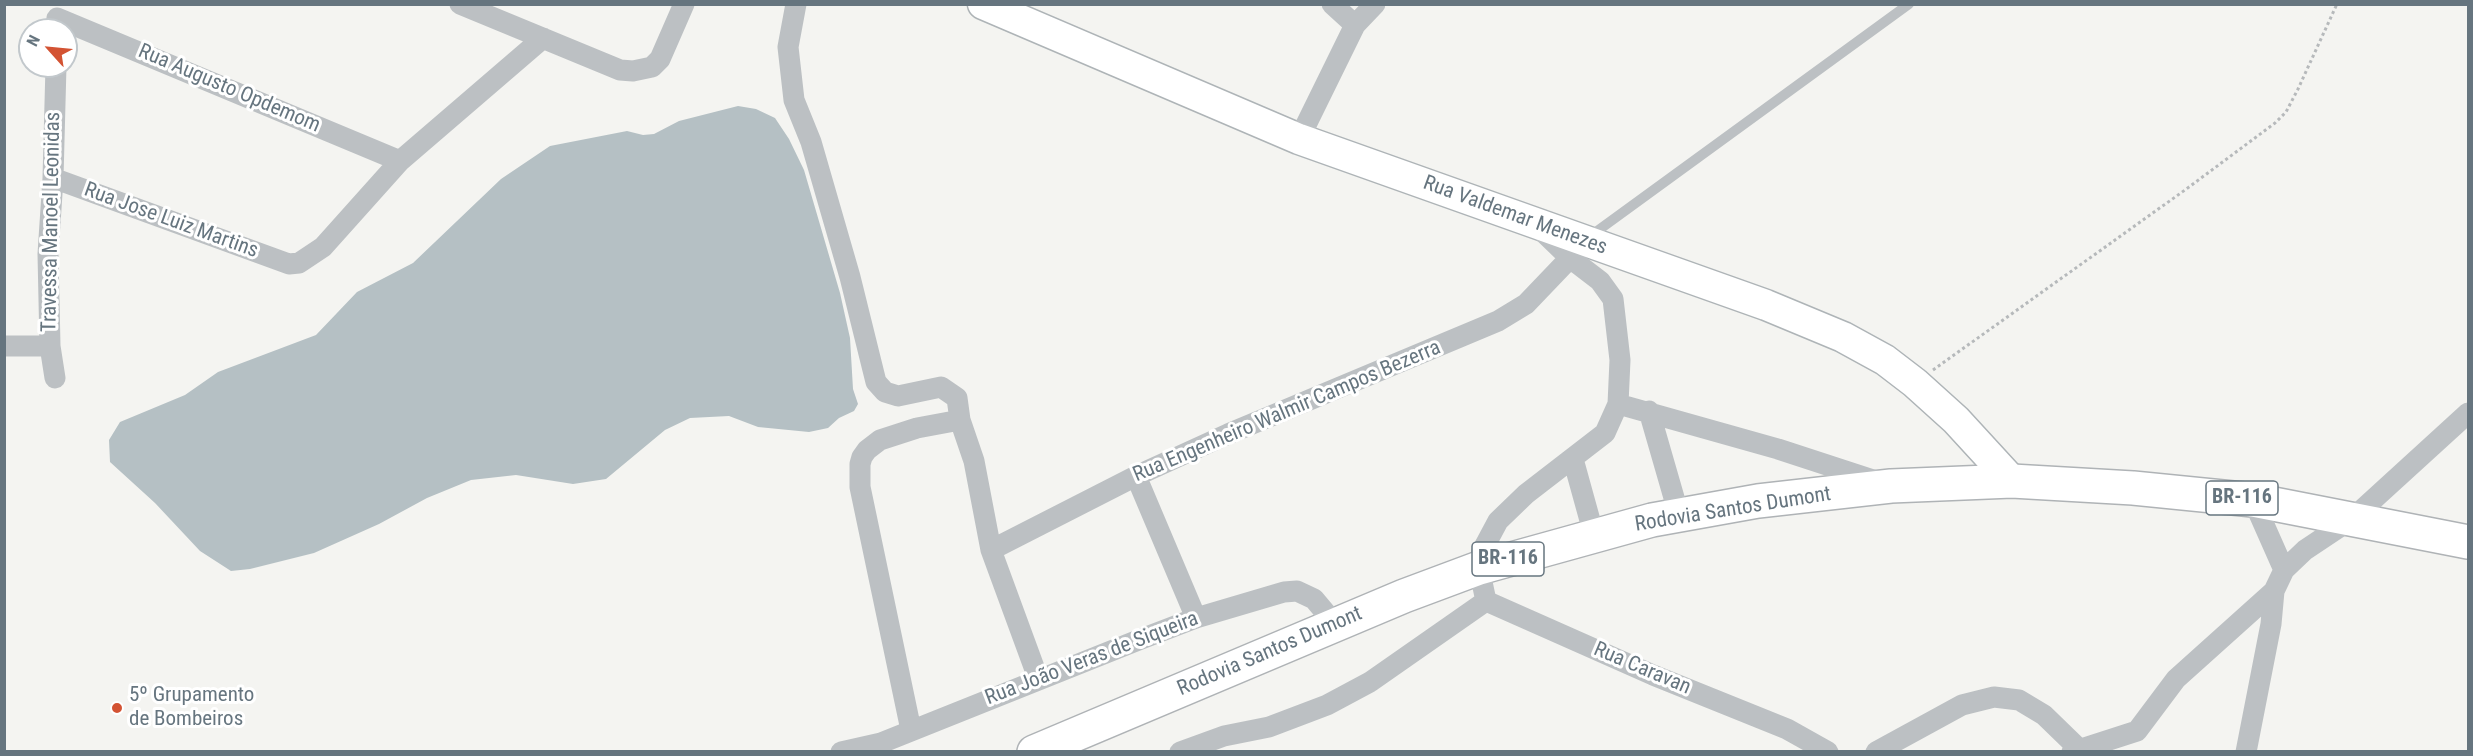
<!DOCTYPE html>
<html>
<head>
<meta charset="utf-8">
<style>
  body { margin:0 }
  #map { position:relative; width:2473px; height:756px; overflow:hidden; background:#f4f4f1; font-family:"Roboto Condensed",sans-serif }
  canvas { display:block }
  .frame { position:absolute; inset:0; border:6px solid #66757f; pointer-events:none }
  .north { position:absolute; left:18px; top:18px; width:60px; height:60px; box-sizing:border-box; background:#fff; border:2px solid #c2c8cc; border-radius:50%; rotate:297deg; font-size:16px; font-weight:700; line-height:24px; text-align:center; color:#66757f }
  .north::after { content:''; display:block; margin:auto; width:21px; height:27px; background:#d35333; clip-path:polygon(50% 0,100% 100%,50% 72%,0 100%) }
</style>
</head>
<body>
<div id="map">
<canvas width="2473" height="756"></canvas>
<div class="frame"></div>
<div class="north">N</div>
</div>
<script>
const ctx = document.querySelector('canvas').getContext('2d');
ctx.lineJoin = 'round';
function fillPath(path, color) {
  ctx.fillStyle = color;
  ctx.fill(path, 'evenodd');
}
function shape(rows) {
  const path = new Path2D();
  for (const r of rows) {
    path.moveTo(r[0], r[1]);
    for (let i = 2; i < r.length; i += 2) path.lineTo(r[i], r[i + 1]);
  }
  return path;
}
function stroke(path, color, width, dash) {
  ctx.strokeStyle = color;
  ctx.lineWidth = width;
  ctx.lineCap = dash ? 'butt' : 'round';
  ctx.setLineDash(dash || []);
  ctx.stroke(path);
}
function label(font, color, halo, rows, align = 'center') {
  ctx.font = font + ' "Roboto Condensed",sans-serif';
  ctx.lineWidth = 6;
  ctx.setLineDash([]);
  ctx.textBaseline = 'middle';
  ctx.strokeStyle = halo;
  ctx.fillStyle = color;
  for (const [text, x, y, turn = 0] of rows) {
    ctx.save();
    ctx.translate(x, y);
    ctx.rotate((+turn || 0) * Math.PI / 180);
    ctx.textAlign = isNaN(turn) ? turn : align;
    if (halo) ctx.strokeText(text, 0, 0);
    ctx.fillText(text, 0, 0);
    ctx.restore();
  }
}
const water = shape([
  [738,106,756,109,775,118,789,139,804,170,840,293,850,338,853,389,858,404,854,411,839,418,828,428,809,432,758,427,729,416,690,418,665,430,606,479,573,484,516,475,471,480,427,498,379,524,314,553,250,569,231,571,200,551,155,503,110,462,109,440,120,422,185,395,218,372,316,335,357,292,413,263,501,179,550,146,627,131,643,135,654,134,679,121]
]);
const path = shape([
  [1933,370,2185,190,2275,123,2286,112,2298,89,2337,4]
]);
const service = shape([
  [1589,237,1909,4]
]);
const minor = shape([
  [460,4,620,70,633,71,652,67,660,59,684,4],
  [796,4,788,47,794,100,811,142,850,277,876,382,885,392,898,396,941,387,957,398,960,420],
  [1332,4,1355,25],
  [57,18,400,161],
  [1299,139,1355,25,1375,4],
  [53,178,289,264,299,263,323,247,400,161,543,38],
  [1539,228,1570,258,1600,281,1613,299,1620,360,1618,404,1605,433,1526,494,1498,521,1482,551,1479,568,1486,601,1653,675,1787,729,1828,752],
  [4,346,50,346],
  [55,378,50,346,48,254,53,178,56,66],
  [1618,404,1778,449,1879,482],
  [1649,411,1679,515],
  [1573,459,1594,535],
  [1136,476,1196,618],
  [2253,500,2284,570],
  [991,550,1136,476,1228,434,1498,321,1526,304,1570,258],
  [911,730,860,487,860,464,862,457,867,450,880,440,917,428,960,420,974,461,991,550,1038,678],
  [841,752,881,743,1136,641,1196,618,1284,592,1297,591,1314,599,1335,624],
  [1180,752,1224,736,1269,727,1327,705,1370,682,1486,601],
  [1876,752,1962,705,1994,697,2019,700,2044,715,2078,748],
  [2072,752,2137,731,2176,679,2274,591],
  [2246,752,2271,624,2274,591,2284,570,2305,550,2353,518,2468,413]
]);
const secondary = shape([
  [983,4,1299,139,1766,305,1843,337,1885,360,1915,383,1956,420,2012,481]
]);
const trunk = shape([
  [1034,752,1404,596,1479,568,1652,520,1758,501,1891,486,2012,481,2133,488,2253,500,2468,542]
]);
const markers = [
  [117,708,6,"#d35333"]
];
const shields = [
  [2242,498,72],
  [1508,559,72]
];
const shieldNames = [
  ["BR-116",2242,498],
  ["BR-116",1508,559]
];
const streetNames = [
  ["Rua Augusto Opdemom",229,89,23],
  ["Rua Valdemar Menezes",1515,216,20],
  ["Rua Jose Luiz Martins",171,221,20],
  ["Travessa Manoel Leonidas",52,222,-89],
  ["Rua Engenheiro Walmir Campos Bezerra",1287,412,-23],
  ["Rodovia Santos Dumont",1733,510,-9],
  ["Rodovia Santos Dumont",1270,652,-23],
  ["Rua João Veras de Siqueira",1092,659,-21],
  ["Rua Caravan",1642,669,23]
];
const poiNames = [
  ["5º Grupamento",129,696],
  ["de Bombeiros",129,720]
];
fillPath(water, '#b5c0c4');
stroke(secondary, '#aeb4b7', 33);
stroke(trunk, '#afb3b6', 36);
stroke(path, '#b6b9bb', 3, [3, 3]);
stroke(service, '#bcc0c3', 10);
stroke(minor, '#bcc0c3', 21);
stroke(secondary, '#fff', 30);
stroke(trunk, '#fff', 33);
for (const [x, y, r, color] of markers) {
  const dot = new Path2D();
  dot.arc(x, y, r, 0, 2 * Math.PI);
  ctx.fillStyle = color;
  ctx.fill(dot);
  stroke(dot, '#fff', 2);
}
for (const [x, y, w] of shields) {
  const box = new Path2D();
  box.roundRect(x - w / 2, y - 17, w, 34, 4.5);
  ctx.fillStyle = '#fff';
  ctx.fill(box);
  stroke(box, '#66757f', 1.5);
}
label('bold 20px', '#66757f', null, shieldNames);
label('21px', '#66757f', '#fff', streetNames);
label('21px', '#66757f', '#fff', poiNames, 'left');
</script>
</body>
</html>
